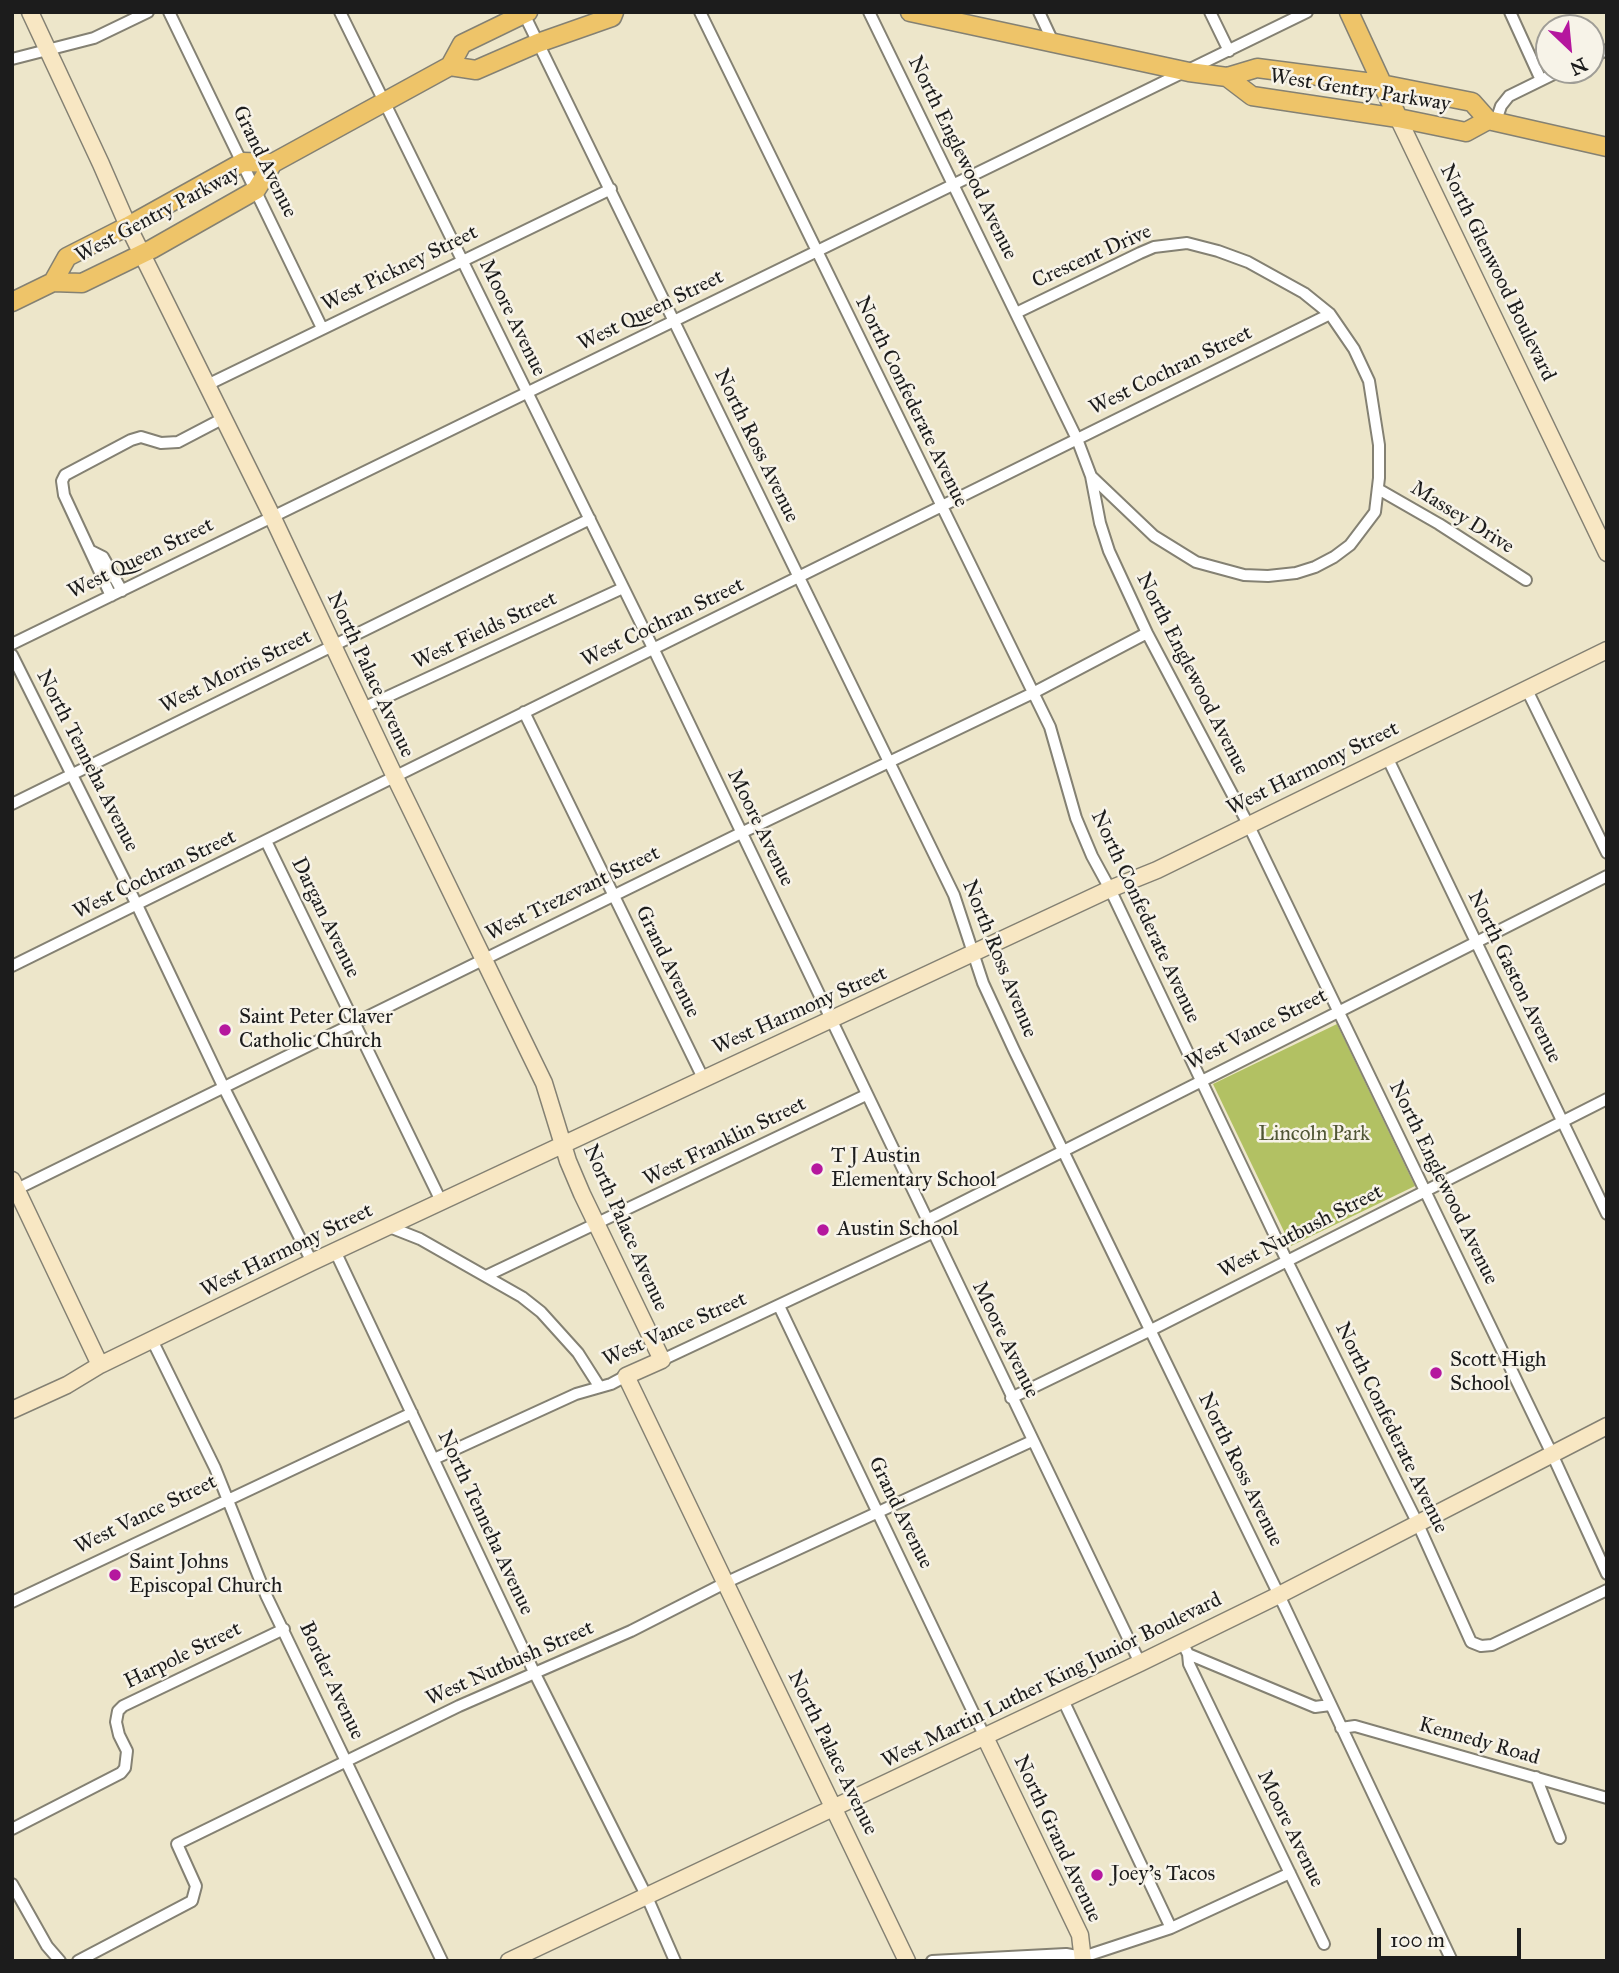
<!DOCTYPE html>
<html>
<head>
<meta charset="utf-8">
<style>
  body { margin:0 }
  #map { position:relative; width:1619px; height:1973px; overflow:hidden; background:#ede6ca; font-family:"IM FELL Great Primer",serif }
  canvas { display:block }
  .frame { position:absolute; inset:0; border:14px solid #1c1c1c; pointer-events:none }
  .north { position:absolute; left:1535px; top:14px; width:70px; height:70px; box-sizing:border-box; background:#f7f3e8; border:2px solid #9f9d96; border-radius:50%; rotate:154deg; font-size:19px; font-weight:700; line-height:28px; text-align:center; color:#1c1c1c }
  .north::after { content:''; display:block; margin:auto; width:24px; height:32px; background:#b5179e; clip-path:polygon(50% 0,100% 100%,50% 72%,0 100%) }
  .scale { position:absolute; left:1377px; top:1928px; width:144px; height:32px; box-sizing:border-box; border:4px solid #1c1c1c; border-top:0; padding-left:9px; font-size:21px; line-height:24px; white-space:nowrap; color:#1c1c1c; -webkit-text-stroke:5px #f7f3e8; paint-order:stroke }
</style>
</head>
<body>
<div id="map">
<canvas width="1619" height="1973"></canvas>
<div class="frame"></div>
<div class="north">N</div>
<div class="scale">100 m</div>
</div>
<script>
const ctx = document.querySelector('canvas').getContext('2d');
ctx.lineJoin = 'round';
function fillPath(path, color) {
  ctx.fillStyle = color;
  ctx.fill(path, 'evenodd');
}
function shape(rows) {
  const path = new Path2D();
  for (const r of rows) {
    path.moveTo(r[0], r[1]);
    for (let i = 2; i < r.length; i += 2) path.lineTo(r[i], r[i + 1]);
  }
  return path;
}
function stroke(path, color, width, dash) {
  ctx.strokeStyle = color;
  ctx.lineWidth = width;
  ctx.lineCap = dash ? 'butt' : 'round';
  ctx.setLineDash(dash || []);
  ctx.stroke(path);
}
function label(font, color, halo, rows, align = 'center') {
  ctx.font = font + ' "IM FELL Great Primer",serif';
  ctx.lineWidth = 5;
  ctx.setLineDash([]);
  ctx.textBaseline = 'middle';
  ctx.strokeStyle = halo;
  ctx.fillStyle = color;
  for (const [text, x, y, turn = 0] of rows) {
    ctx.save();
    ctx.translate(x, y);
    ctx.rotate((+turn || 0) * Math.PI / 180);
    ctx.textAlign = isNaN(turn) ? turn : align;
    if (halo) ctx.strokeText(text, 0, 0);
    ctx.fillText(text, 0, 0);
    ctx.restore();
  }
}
const green = shape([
  [1337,1024,1415,1186,1291,1246,1213,1084]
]);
const street = shape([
  [169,12,322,328],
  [340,12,654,650,1140,1663],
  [523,12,954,895,983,983,1014,1050,1279,1595,1452,1961],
  [700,12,1050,727,1076,818,1092,856,1110,889,1287,1261,1417,1522,1471,1642,1481,1646,1492,1645,1607,1590],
  [869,12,1077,439,1091,476,1100,523,1109,551,1147,633,1248,824,1552,1454,1607,1574],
  [1039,12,1054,44],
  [1210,12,1229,51],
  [1510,12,1541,80],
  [1591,57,1607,50],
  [12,59,94,38,148,12],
  [1496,121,1501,106,1509,96,1562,70],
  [1016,313,1140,253,1154,247,1187,243,1218,251,1248,262,1304,293,1330,314,1354,349,1369,381,1379,445,1379,478,1375,512,1350,545,1334,557,1315,567,1296,573,1268,576,1244,575,1196,562,1154,536,1091,476],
  [207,385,611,189],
  [1378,489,1439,524,1526,580],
  [91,551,103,557,122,591],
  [111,596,64,495,62,481,65,475,131,440,141,437,161,443,178,442,222,419],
  [12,644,1307,12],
  [12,655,137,905,224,1088,312,1262],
  [1526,688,1607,853],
  [363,708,623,588],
  [524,712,703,1078],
  [1387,757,1607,1214],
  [12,804,590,519],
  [266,841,441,1201],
  [12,966,1330,314],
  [17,1189,741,833,1033,693,1147,633],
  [927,1220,1607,876],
  [387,1226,420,1239,522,1297,541,1312,578,1353,599,1386],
  [335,1251,534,1672,647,1897,675,1961],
  [486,1276,866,1095],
  [779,1306,985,1737],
  [152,1340,215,1468,266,1595,442,1961],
  [662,1360,932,1233],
  [1011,1398,1151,1330,1607,1099],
  [434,1459,576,1394,611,1384,626,1376],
  [12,1602,412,1413],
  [1185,1648,1188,1654,1315,1707,1330,1705],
  [1188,1654,1189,1664,1324,1944],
  [1063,1700,1171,1928],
  [1341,1728,1355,1726,1607,1798],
  [1536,1777,1560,1838],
  [12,1829,121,1773,125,1768,127,1751,119,1735,116,1722,118,1711,123,1706,284,1629],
  [12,1884,47,1946,60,1961],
  [78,1961,192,1901,196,1886,177,1844,459,1706,631,1631,727,1582,1032,1441],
  [932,1961,1066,1954,1083,1957,1171,1928,1290,1873]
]);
const secondary = shape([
  [30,12,101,164,128,226,272,516,395,777,544,1083,568,1161,582,1194,662,1360,626,1376,907,1961],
  [1398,118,1607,553],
  [12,1180,100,1365],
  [12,1410,67,1385,100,1365,312,1262,1110,889,1157,870,1607,650],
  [985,1737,1080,1935,1083,1961],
  [509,1961,1140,1663,1279,1595,1607,1426]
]);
const primary = shape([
  [910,12,1189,72,1227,77,1257,68,1381,84,1472,102,1488,120,1607,147],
  [1349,12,1398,118],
  [450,66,476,70,538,43,612,17,614,12],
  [1227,77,1252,96,1398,118,1466,132,1488,120],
  [53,282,67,257,128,226,243,162,273,163],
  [12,302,53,282,82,283,152,249,256,190,273,163,450,66,462,44,528,12]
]);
const markers = [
  [225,1030,7,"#b5179e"],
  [817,1169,7,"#b5179e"],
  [823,1230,7,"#b5179e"],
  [1436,1373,7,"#b5179e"],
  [115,1575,7,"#b5179e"],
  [1097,1875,7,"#b5179e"]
];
const streetNames = [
  ["West Gentry Parkway",1360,91,9],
  ["North Englewood Avenue",962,158,64],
  ["Grand Avenue",264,162,64],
  ["West Gentry Parkway",158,215,-28],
  ["Crescent Drive",1092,257,-24],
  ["West Pickney Street",400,269,-26],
  ["North Glenwood Boulevard",1497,273,64],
  ["West Queen Street",651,311,-26],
  ["Moore Avenue",512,318,64],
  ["West Cochran Street",1171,371,-26],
  ["North Confederate Avenue",911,402,64],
  ["North Ross Avenue",756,446,64],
  ["Massey Drive",1462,518,32],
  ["West Queen Street",141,559,-26],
  ["West Cochran Street",663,623,-26],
  ["West Fields Street",485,631,-25],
  ["West Morris Street",236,672,-26],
  ["North Englewood Avenue",1192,674,63],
  ["North Palace Avenue",370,675,65],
  ["North Tenneha Avenue",87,761,63],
  ["West Harmony Street",1313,769,-26],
  ["Moore Avenue",760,828,64],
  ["West Cochran Street",155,875,-26],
  ["West Trezevant Street",573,894,-26],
  ["North Confederate Avenue",1145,917,65],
  ["Dargan Avenue",325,918,64],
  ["North Ross Avenue",999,959,68],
  ["Grand Avenue",667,962,64],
  ["North Gaston Avenue",1514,977,64],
  ["West Harmony Street",800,1011,-24],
  ["West Vance Street",1257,1030,-27],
  ["West Franklin Street",725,1142,-26],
  ["North Englewood Avenue",1443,1183,64],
  ["North Palace Avenue",625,1228,66],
  ["West Nutbush Street",1301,1232,-27],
  ["West Harmony Street",287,1251,-26],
  ["West Vance Street",675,1330,-24],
  ["Moore Avenue",1005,1340,64],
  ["North Confederate Avenue",1391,1428,64],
  ["North Ross Avenue",1240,1470,64],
  ["Grand Avenue",900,1513,64],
  ["West Vance Street",146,1515,-26],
  ["North Tenneha Avenue",485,1523,65],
  ["Harpole Street",183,1656,-26],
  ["West Nutbush Street",510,1664,-24],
  ["Border Avenue",331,1681,65],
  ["West Martin Luther King Junior Boulevard",1052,1681,-26],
  ["Kennedy Road",1479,1742,16],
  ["North Palace Avenue",832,1753,64],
  ["Moore Avenue",1290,1829,64],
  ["North Grand Avenue",1057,1839,65]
];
const poiNames = [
  ["Saint Peter Claver",239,1018],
  ["Catholic Church",239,1042],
  ["T J Austin",831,1157],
  ["Elementary School",831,1181],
  ["Austin School",837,1230],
  ["Scott High",1450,1361],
  ["School",1450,1385],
  ["Saint Johns",129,1563],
  ["Episcopal Church",129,1587],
  ["Joey's Tacos",1111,1875]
];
const parkNames = [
  ["Lincoln Park",1314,1135]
];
fillPath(green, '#b2c163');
stroke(street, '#848173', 14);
stroke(secondary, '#848173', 19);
stroke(primary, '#848173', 21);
stroke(street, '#fff', 10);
stroke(secondary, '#f8e7c3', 16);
stroke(primary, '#eec469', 18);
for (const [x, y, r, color] of markers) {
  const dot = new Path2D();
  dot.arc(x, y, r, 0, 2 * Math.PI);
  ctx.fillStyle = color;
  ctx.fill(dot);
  stroke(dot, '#f7f3e8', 2.5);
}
label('21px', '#1c1c1c', '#f7f3e8', streetNames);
label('21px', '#1c1c1c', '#f7f3e8', poiNames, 'left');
label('21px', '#505635', '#f7f3e8', parkNames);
</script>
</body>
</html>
